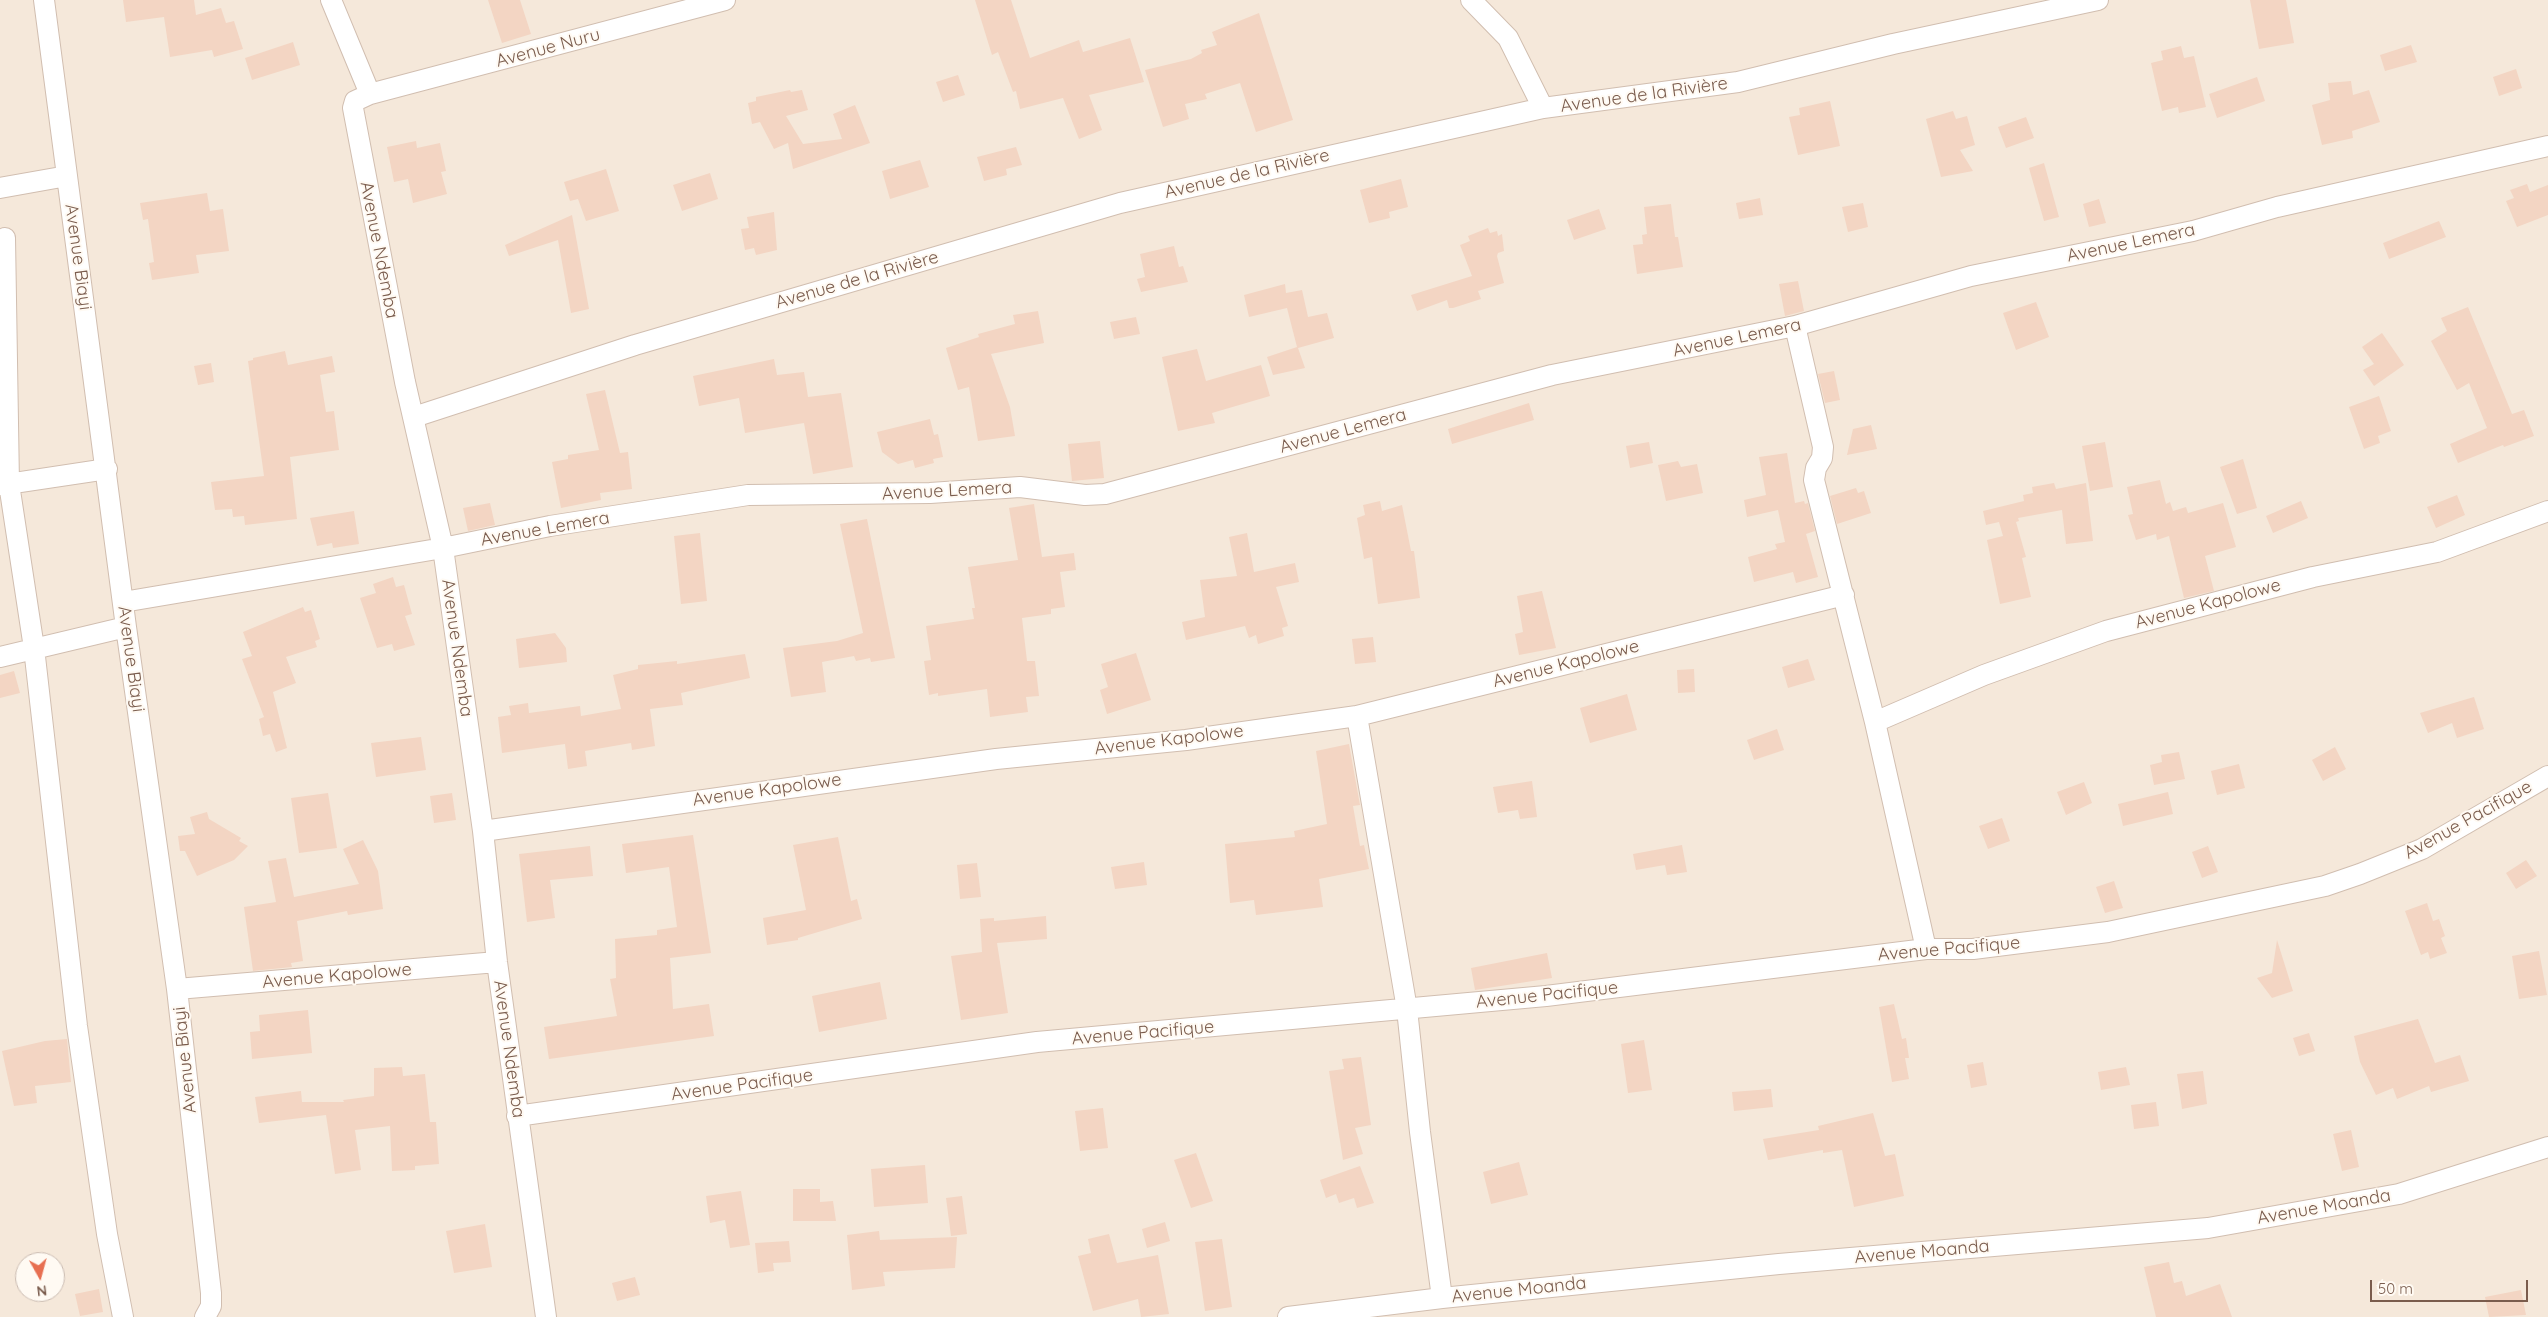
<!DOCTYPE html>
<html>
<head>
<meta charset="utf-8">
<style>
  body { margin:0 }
  #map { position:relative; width:2548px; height:1317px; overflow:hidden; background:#fdf6ec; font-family:Quicksand,sans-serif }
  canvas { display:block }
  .north { position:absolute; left:15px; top:1252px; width:50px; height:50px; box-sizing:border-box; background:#fffaf3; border:1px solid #cabbb1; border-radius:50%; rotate:173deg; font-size:14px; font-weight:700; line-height:20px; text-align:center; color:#7a5c4d }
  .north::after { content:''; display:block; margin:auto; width:18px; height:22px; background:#e76f51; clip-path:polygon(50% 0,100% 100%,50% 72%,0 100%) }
  .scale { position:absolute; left:2370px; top:1280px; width:158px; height:22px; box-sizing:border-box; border:2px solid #7a5c4d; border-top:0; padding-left:6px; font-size:15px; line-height:18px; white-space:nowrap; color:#7a5c4d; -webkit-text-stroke:4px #fffaf3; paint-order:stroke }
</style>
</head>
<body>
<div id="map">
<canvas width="2548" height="1317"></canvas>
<div class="north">N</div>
<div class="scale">50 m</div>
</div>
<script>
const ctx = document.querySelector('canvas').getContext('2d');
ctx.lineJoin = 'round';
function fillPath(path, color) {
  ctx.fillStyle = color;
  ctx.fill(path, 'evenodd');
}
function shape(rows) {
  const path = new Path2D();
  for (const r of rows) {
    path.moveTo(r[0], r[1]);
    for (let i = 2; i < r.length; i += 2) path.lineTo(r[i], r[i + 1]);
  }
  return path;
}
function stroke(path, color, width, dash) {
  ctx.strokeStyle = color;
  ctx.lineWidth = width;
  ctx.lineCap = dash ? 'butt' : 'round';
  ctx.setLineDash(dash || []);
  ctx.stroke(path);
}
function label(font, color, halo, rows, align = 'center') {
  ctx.font = font + ' Quicksand,sans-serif';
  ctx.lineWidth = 4;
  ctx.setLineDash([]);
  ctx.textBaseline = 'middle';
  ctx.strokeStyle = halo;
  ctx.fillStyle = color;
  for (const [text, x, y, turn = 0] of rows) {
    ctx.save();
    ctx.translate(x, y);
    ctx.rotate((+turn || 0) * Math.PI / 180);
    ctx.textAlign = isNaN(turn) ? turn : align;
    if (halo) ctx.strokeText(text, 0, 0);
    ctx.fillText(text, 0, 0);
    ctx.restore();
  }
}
const residential = shape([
  [0,0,2548,0,2548,1317,0,1317],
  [25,1262,55,1262,55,1292,25,1292]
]);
const building = shape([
  [123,0,194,0,196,15,221,8,226,23,234,21,243,49,214,57,212,50,170,57,164,17,126,22],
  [488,0,520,0,531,34,502,43],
  [975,0,1011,0,1030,58,1079,40,1083,52,1130,38,1144,82,1089,95,1102,130,1079,139,1063,98,1020,109,1016,91,1013,92,998,52,992,55],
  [2250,0,2286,0,2294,43,2259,49],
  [1259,13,1293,120,1256,132,1240,83,1205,94,1207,99,1185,104,1189,119,1163,127,1145,70,1191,59,1202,53,1201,50,1217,45,1212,32],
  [293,42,300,65,252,80,245,58],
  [2411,45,2417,62,2385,71,2380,55],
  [2181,46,2184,58,2194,56,2206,107,2179,113,2178,107,2162,111,2151,63,2163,60,2161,51],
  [2516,69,2522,88,2499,96,2493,77],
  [958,75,965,95,943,102,936,82],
  [2257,77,2265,101,2217,118,2209,94],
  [2351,81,2353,95,2369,90,2380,122,2352,131,2353,138,2322,145,2312,105,2330,100,2328,83],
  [790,90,791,92,802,90,808,110,786,116,803,144,842,139,833,114,855,105,870,143,793,169,788,143,774,149,760,122,752,124,748,103,756,101,756,97],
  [1830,101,1840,146,1798,155,1789,117,1800,115,1799,108],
  [1953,111,1956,119,1967,116,1975,145,1960,150,1973,171,1941,177,1926,119],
  [2026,117,2034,138,2006,148,1998,127],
  [416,141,417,148,440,143,446,171,441,172,447,194,413,203,408,179,394,182,387,147],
  [1016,147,1022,165,1006,169,1007,175,984,181,977,157],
  [920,160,929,187,890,199,882,171],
  [2044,163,2059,217,2044,221,2029,168],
  [606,169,619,211,586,221,578,199,570,201,564,182],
  [710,173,718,199,682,211,673,185],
  [1401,179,1408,207,1389,212,1390,218,1369,223,1360,190],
  [2527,184,2530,192,2548,185,2548,215,2517,227,2506,201,2514,198,2510,190],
  [207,193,210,211,223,209,229,251,196,255,199,273,152,280,149,263,154,262,148,219,143,220,140,203],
  [1760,198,1763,215,1739,219,1736,203],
  [2099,199,2106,223,2089,227,2083,204],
  [1863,203,1868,227,1848,232,1842,207],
  [1671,204,1675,237,1678,237,1683,267,1637,274,1633,245,1643,244,1642,235,1647,234,1644,207],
  [1599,209,1606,229,1574,240,1567,220],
  [774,212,777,250,756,255,754,248,745,250,741,229,749,228,747,217],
  [572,215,589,309,571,313,558,240,509,256,505,245],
  [2439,221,2446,237,2389,259,2383,243],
  [1488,228,1490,233,1497,231,1498,236,1502,234,1504,251,1498,253,1497,256,1504,283,1478,291,1481,299,1453,308,1449,308,1447,300,1417,311,1411,295,1472,276,1460,245,1470,241,1468,236],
  [1174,246,1179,267,1183,266,1188,282,1141,292,1137,279,1145,277,1140,254],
  [1798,281,1804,311,1785,316,1779,284],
  [1285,284,1286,293,1302,290,1308,317,1327,313,1334,338,1298,348,1305,368,1273,375,1267,357,1297,347,1287,308,1249,317,1244,295],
  [2036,302,2049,337,2016,350,2003,313],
  [2468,307,2512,414,2524,410,2534,436,2504,447,2503,445,2458,463,2450,444,2487,428,2469,383,2457,390,2431,341,2447,331,2441,318],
  [1038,311,1044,343,991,354,1010,407,1015,436,978,441,969,387,958,390,946,348,979,337,978,334,1015,324,1013,315],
  [1136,317,1140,334,1114,339,1110,322],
  [2382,333,2404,365,2374,386,2363,370,2374,364,2362,347],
  [1197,349,1206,381,1261,365,1270,396,1212,413,1215,423,1178,431,1162,357],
  [285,351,288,365,332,356,335,372,320,375,326,412,334,411,339,450,290,457,297,519,245,525,244,516,233,517,232,509,215,510,211,482,264,476,248,361,253,360,253,358],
  [774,359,777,375,804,372,808,397,841,393,853,467,813,474,804,423,745,433,739,398,699,406,693,376],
  [211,363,214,382,198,385,194,366],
  [1834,371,1840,400,1825,403,1818,374],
  [605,390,620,453,628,452,632,489,600,493,601,500,561,508,552,462,568,459,568,455,599,450,586,394],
  [2379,396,2391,431,2378,436,2380,443,2364,449,2349,407],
  [1529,403,1534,420,1452,444,1448,429],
  [930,419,934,435,938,434,943,457,933,459,934,463,915,468,913,460,898,464,882,452,877,432],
  [1871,425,1877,449,1847,455,1853,429],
  [1100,441,1104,478,1072,481,1068,444],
  [1649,442,1653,463,1630,468,1626,446],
  [2105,442,2113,487,2090,491,2082,446],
  [1787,453,1795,503,1804,501,1805,504,1808,503,1815,531,1806,534,1818,577,1796,583,1793,572,1754,582,1748,557,1777,549,1775,544,1785,542,1778,510,1747,517,1744,500,1766,495,1759,457],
  [2243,459,2257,508,2237,514,2220,467],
  [1678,461,1681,467,1697,464,1703,493,1666,501,1658,465],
  [2160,480,2166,504,2170,502,2173,511,2186,507,2188,513,2223,503,2236,547,2205,556,2214,591,2184,598,2169,536,2157,540,2156,534,2136,540,2128,515,2133,514,2127,487],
  [2054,483,2056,489,2086,483,2093,541,2066,544,2062,510,2018,518,2019,521,2016,522,2026,557,2022,558,2031,597,2000,604,1987,540,2003,536,1999,522,1986,525,1983,511,2024,501,2023,495,2033,493,2032,487],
  [1856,488,1858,493,1864,491,1871,513,1837,524,1830,496],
  [2457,495,2465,515,2436,528,2427,507],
  [1380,501,1382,511,1402,505,1411,551,1414,551,1420,598,1378,604,1372,557,1364,559,1357,518,1365,515,1363,505],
  [2301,501,2308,518,2273,533,2266,516],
  [490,503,495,525,468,531,463,508],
  [1034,504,1042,557,1074,553,1076,570,1060,572,1065,607,1051,609,1051,614,1022,618,1027,661,1035,661,1039,696,1026,697,1028,712,990,717,987,689,938,696,938,693,929,695,924,661,931,660,926,626,974,619,972,608,975,608,968,567,1018,560,1009,508],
  [354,511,359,544,333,548,332,543,317,546,310,518],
  [867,519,895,658,871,662,870,658,856,661,854,656,822,662,826,692,791,697,783,648,837,641,863,633,840,524],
  [700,533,707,601,681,604,674,536],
  [1247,533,1254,572,1295,563,1299,582,1276,587,1288,626,1282,628,1284,636,1258,644,1256,635,1249,638,1245,626,1186,640,1182,622,1205,617,1200,580,1237,576,1229,537],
  [393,577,396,587,404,585,412,614,405,616,415,645,394,651,392,644,377,648,360,598,376,593,373,584],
  [1542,591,1556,648,1519,655,1515,634,1523,632,1517,596],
  [303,607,305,612,311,610,320,639,315,641,317,647,286,657,296,683,273,692,287,748,276,752,270,734,263,736,259,719,264,717,242,659,252,656,243,632],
  [555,633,566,648,567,662,519,668,516,639],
  [1373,637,1376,662,1355,664,1352,639],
  [1136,653,1151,700,1107,714,1100,690,1108,687,1101,664],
  [745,654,750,678,681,693,683,705,650,709,655,746,632,750,631,743,585,751,587,766,568,769,565,744,502,753,498,717,511,715,509,706,528,703,529,713,580,706,581,716,621,709,613,675,638,669,638,665,677,661,677,664],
  [1808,659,1815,680,1788,688,1782,667],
  [1694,669,1695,692,1678,693,1677,670],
  [14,671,20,693,0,698,0,675],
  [1627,694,1637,730,1590,743,1580,708],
  [2474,697,2484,729,2457,738,2452,723,2428,733,2420,713],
  [1777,729,1784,750,1754,760,1747,740],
  [421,737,426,770,376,777,371,743],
  [1349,744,1360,805,1353,806,1360,846,1364,845,1369,869,1319,879,1323,907,1256,915,1254,900,1230,903,1225,844,1295,837,1294,831,1327,824,1316,751],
  [2335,747,2346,769,2323,781,2312,760],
  [2179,752,2185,779,2154,785,2150,765,2162,762,2161,755],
  [2239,764,2245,788,2217,795,2211,771],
  [1532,781,1537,817,1520,819,1518,810,1498,813,1493,787],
  [2084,782,2092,803,2066,815,2057,792],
  [2168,792,2173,814,2123,826,2118,804],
  [328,793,337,848,299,853,291,798],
  [452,793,456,820,434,823,430,796],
  [207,812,209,819,241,838,239,841,248,846,234,860,197,876,185,851,180,851,178,836,195,834,190,817],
  [2002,818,2010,841,1988,849,1979,826],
  [693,835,711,953,670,958,673,1009,709,1004,714,1036,549,1059,544,1027,617,1016,610,979,616,978,615,939,657,935,657,930,677,927,669,867,626,873,622,844],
  [838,837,851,901,857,899,862,919,798,938,798,940,767,945,763,918,806,910,793,845],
  [363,840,378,871,383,909,348,915,347,911,297,921,303,961,291,963,292,967,253,971,244,907,276,902,268,861,286,858,294,897,359,884,343,849],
  [1682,845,1687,872,1667,875,1665,865,1636,870,1633,854],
  [590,846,593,876,550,880,555,918,527,922,519,854],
  [2208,846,2218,872,2202,878,2192,852],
  [2526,860,2537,876,2516,889,2506,873],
  [1144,862,1147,885,1115,889,1111,867],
  [977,863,981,897,960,899,957,865],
  [2114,881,2123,908,2105,913,2096,887],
  [2427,903,2433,921,2439,919,2445,936,2441,938,2447,953,2430,959,2428,952,2421,955,2405,911],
  [1046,916,1047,939,997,943,1008,1013,961,1020,951,956,982,952,980,919,994,918,994,921],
  [2277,940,2293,991,2272,998,2257,978,2272,973],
  [2539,951,2547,995,2519,999,2512,956],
  [1547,953,1552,978,1475,990,1471,968],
  [880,982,887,1019,819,1032,812,996],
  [1894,1004,1902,1039,1906,1038,1909,1058,1905,1058,1909,1079,1892,1082,1879,1007],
  [308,1010,312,1053,252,1059,250,1032,260,1031,259,1015],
  [2418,1019,2435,1063,2460,1055,2469,1081,2431,1092,2429,1086,2397,1099,2393,1088,2376,1095,2360,1062,2354,1036],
  [2309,1033,2315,1051,2299,1056,2293,1038],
  [67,1039,71,1082,35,1086,37,1103,14,1106,2,1051,45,1041],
  [1644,1040,1652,1090,1628,1093,1621,1044],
  [1361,1057,1371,1125,1355,1128,1363,1154,1343,1160,1329,1071,1344,1069,1342,1059],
  [1983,1062,1987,1085,1971,1088,1967,1065],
  [402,1067,403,1076,425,1074,430,1122,436,1122,439,1164,415,1166,415,1170,392,1171,390,1126,355,1130,361,1170,335,1174,326,1115,259,1123,255,1097,301,1091,302,1102,344,1102,343,1100,374,1096,374,1068],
  [2126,1067,2130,1085,2101,1090,2098,1072],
  [2203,1071,2207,1104,2182,1109,2177,1074],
  [1771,1089,1773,1107,1734,1111,1732,1092],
  [2156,1102,2159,1126,2134,1129,2131,1105],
  [1103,1108,1108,1148,1080,1151,1075,1111],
  [1873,1113,1885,1156,1895,1154,1904,1196,1854,1207,1842,1150,1823,1153,1823,1150,1768,1160,1763,1139,1819,1130,1818,1126],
  [2351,1130,2359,1167,2342,1171,2333,1134],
  [1196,1153,1213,1201,1191,1208,1174,1160],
  [1519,1162,1528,1195,1491,1204,1483,1172],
  [925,1165,928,1203,874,1207,871,1169],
  [1360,1166,1374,1203,1357,1208,1354,1198,1339,1203,1336,1194,1326,1198,1320,1180],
  [793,1189,820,1189,820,1202,833,1201,836,1221,793,1221],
  [741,1191,750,1245,730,1248,725,1220,710,1223,706,1196],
  [962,1196,967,1234,951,1236,946,1198],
  [1165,1222,1170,1241,1147,1248,1142,1229],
  [485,1224,492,1267,454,1273,446,1231],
  [879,1231,880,1240,957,1237,955,1268,883,1272,885,1286,852,1290,847,1235],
  [1109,1234,1117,1263,1158,1255,1169,1314,1141,1317,1138,1299,1093,1311,1078,1256,1091,1253,1088,1239],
  [1222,1239,1232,1307,1205,1311,1195,1242],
  [789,1241,791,1262,773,1263,774,1271,758,1273,755,1243],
  [2169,1262,2174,1283,2182,1281,2186,1296,2220,1284,2232,1317,2156,1317,2144,1267],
  [635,1277,640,1295,617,1301,612,1283],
  [99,1289,103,1312,80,1316,75,1294],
  [2521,1290,2526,1315,2489,1317,2485,1297]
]);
const minor = shape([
  [44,0,126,627,177,989,211,1293,211,1306,205,1317],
  [331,0,370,94],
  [1471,0,1508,38,1543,108],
  [0,188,67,176],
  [5,238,9,484,34,648,77,1026,107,1234,123,1317],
  [1795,326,1823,447,1822,458,1816,468,1814,480,1875,722,1926,949],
  [414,417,635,345,1120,203,1543,108,1738,82,1893,44,2098,0],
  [0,485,107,469],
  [123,602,443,548,550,526,748,495,930,493,1020,487,1085,495,1105,494,1552,375,1795,326,1971,276,2193,231,2277,207,2548,146],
  [0,657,126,627],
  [1357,716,1407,1009,1420,1132,1442,1298],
  [1875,722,1984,675,2106,631,2313,577,2437,552,2548,511],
  [483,831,996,759,1186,740,1357,716,1844,595],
  [177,989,497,962],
  [517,1116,1037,1042,1546,996,1926,949,1973,949,2108,932,2325,886,2360,874,2422,849,2548,776],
  [546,1317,497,962,483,831,443,548,405,382,353,108,355,101,370,94,725,0],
  [1288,1317,1442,1298,1779,1264,2208,1228,2399,1194,2548,1147]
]);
const streetNames = [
  ["Avenue Nuru",548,48,-15],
  ["Avenue de la Rivière",1644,95,-8],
  ["Avenue de la Rivière",1247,174,-13],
  ["Avenue Lemera",2131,243,-12],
  ["Avenue Ndemba",379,250,79],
  ["Avenue Biayi",78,257,82],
  ["Avenue de la Rivière",857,280,-16],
  ["Avenue Lemera",1737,338,-12],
  ["Avenue Lemera",1343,431,-15],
  ["Avenue Lemera",947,491,-3],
  ["Avenue Lemera",545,529,-10],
  ["Avenue Kapolowe",2208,604,-15],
  ["Avenue Ndemba",457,648,82],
  ["Avenue Biayi",131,659,82],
  ["Avenue Kapolowe",1566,664,-14],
  ["Avenue Kapolowe",1169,740,-7],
  ["Avenue Kapolowe",767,790,-8],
  ["Avenue Pacifique",2468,820,-29],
  ["Avenue Pacifique",1949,949,-5],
  ["Avenue Kapolowe",337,976,-5],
  ["Avenue Pacifique",1547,995,-6],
  ["Avenue Pacifique",1143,1033,-5],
  ["Avenue Ndemba",509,1049,82],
  ["Avenue Biayi",185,1060,-96],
  ["Avenue Pacifique",742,1085,-8],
  ["Avenue Moanda",2324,1207,-10],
  ["Avenue Moanda",1922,1252,-5],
  ["Avenue Moanda",1519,1290,-6]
];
fillPath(residential, '#f5e8da');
fillPath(building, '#f3d5c3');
stroke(minor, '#d1beb0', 22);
stroke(minor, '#fff', 20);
label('18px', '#7a5c4d', '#fffaf3', streetNames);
</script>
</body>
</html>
